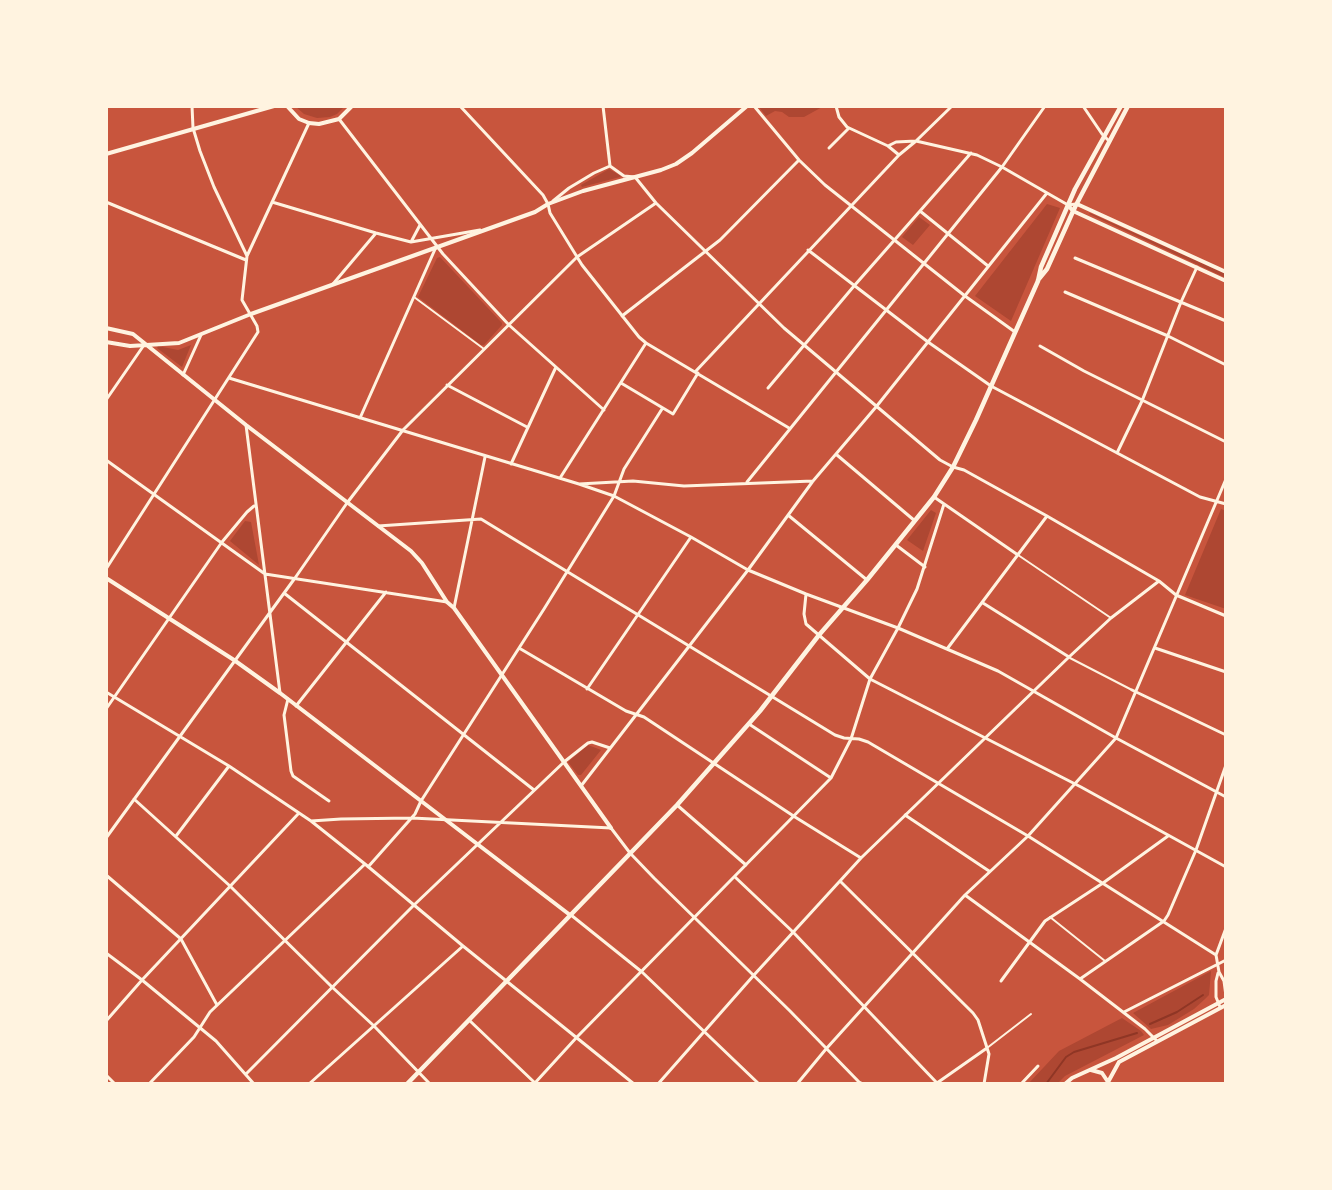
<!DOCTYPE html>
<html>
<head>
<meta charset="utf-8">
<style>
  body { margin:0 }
  #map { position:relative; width:1332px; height:1190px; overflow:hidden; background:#c8553d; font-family:Arial,sans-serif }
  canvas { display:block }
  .frame { position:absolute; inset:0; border:108px solid #fff3e0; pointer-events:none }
</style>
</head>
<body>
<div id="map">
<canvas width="1332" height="1190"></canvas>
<div class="frame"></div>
</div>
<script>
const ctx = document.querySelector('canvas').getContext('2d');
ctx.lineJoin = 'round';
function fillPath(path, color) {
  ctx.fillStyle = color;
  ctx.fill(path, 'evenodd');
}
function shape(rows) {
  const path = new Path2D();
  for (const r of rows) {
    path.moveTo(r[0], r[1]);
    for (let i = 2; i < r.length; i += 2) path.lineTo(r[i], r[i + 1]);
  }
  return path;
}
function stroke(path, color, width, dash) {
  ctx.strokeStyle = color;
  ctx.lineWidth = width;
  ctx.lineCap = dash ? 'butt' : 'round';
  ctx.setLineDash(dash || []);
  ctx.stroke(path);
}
const green = shape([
  [295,106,345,106,337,114,330,117,317,118,304,114],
  [758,106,824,106,804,117,789,117,782,112,775,111,766,116],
  [609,169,621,176,620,177,582,187,581,185],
  [1047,204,1060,208,1011,321,975,296],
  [1090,213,1226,274,1226,278,1089,214],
  [919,217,930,225,913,245,902,237],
  [440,257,502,323,502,325,484,345,481,345,418,297,437,258],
  [191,345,182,367,157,348,158,346,178,350],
  [1221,509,1226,511,1226,609,1185,595],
  [931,510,936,513,923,551,907,540],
  [245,521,251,522,259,565,230,541],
  [588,745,601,750,581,775,578,775,568,762],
  [1211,971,1209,995,1205,999,1194,1009,1168,1025,1151,1029,1133,1013],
  [1122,1018,1141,1031,1144,1035,1065,1076,1057,1084,1028,1084,1059,1051]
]);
const stream = shape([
  [1150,1024,1177,1012,1203,995],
  [1046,1084,1066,1057,1074,1052,1137,1033]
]);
const pedestrian = shape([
  [414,297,484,349],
  [1018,555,1111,618],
  [1070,658,1132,690],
  [1050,917,1105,961],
  [987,1048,1031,1014]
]);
const minor = shape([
  [192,106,193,128,200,151,214,187,247,256],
  [460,106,543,195,548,204,550,213,582,265,639,337,646,343,789,428],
  [603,106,610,166],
  [754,106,799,160,825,185,965,296,1015,332],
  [836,106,839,117,847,127,888,146,899,155],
  [1083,106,1102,134,1109,141],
  [339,119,443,254,509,325,604,410],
  [888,146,896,142,916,141,977,155,1002,167,1068,205,1076,204],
  [829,148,849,128],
  [610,166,624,176,635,177,656,203,784,328,940,460,953,467,964,470,1047,516,1159,581,1176,595,1226,616],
  [553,201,569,188,594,173,610,166],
  [106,202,246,260],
  [272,202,376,233,411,242,480,230],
  [920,211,988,266],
  [411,242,420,225],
  [808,250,928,342,991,386,1200,497,1226,504],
  [1075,258,1226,321],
  [333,284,376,233],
  [1065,292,1168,336,1226,365],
  [622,316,720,240,799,160],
  [1040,346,1084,371,1226,442],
  [695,372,899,155,916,141,952,106],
  [183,375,201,335],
  [229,378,579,484,633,481,684,486,813,481],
  [621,383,673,414,698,373],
  [447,385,527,427],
  [768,388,854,286,971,153],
  [106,400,144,345],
  [360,418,436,247],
  [246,425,280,693],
  [1117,453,1142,401,1181,302,1197,267],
  [837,455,915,521],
  [106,460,265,574,447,602],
  [511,464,556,367],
  [560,478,646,343],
  [747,482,1002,167,1045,106],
  [579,484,614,496,691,537,748,570,806,594,898,628,998,671,1116,738,1226,797],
  [934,497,1018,555],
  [788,515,867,580],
  [378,526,481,519,835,735,844,738,859,739,868,742,1028,836,1216,955],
  [896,545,925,567],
  [106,569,258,332,257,326,242,300,247,256,309,123],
  [284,593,534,790],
  [806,594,804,614,806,624,870,679,1081,787,1226,867],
  [983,603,1069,657],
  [454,608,485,457],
  [519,648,626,711,644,717,795,817,861,858],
  [1155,648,1226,672],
  [947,649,1047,516],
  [587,689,691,537],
  [1132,690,1226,735],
  [106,692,229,766,311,821,365,864,463,946,634,1084],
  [288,699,284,715,291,771,293,776,329,801],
  [296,706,386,592],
  [106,709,222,542,247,512,254,506],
  [749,724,831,778],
  [581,786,748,570,813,481,876,407,1047,193],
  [134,799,230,886,332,987,374,1026,430,1084],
  [677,805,746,865],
  [905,815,989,871],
  [311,821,341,819,412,818,611,828,630,853,654,878,790,1011,859,1082,863,1084],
  [176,836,229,766],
  [106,838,295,578,347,503,403,430,577,257,656,203],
  [368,867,415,814,421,801,544,609,614,496,624,469,662,409],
  [106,875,181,939,217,1005],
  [735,877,793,932,937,1083],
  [840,881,973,1013,978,1020,989,1054,984,1084],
  [965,895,1080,979,1145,1029,1157,1041],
  [571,915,642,972,759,1084],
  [1226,928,1216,955,1219,972,1224,981,1226,996],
  [106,953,142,980,216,1041,254,1084],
  [1218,973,1216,981,1216,997,1220,1007],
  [1080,979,1164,921,1168,915,1196,850,1226,765],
  [1001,981,1045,921,1103,883,1168,836],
  [1124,1012,1226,960],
  [469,1020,535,1083],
  [106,1021,142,980,299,813],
  [246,1074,413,906,564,762,588,743,592,742,610,748],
  [106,1075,115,1084],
  [937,1083,987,1048],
  [149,1084,194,1037,210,1012,365,864],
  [309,1084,463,946],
  [534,1084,577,1037,831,778,851,739,870,679,898,628,917,589,944,504],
  [658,1084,754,975,861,858,1069,657,1111,618,1159,581],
  [797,1084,826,1049,965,895,1028,836,1116,738,1226,479],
  [1021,1084,1038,1066]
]);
const tertiary = shape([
  [287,106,299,119,309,123,319,124,339,119,352,106],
  [106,154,274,106],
  [1077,204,1226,272],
  [1068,205,1073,211,1226,281],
  [106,328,133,334,246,425,411,551,422,563,447,602,454,608,611,828],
  [106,342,130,346,179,343,251,314,535,212,548,204,583,191,661,170,676,164,692,153,747,106],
  [106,578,234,660,280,693,570,915],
  [1091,1070,1102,1073,1108,1082],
  [1065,1084,1072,1078,1116,1058,1226,999],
  [1107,1084,1119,1062,1226,1005]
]);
const secondary = shape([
  [1038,280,1047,269,1075,207,1128,106],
  [407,1084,677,805,760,711,819,635,867,580,934,497,953,467,976,420,1038,281,1041,267,1075,189,1121,106]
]);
fillPath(green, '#ae4732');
stroke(stream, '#8f3625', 2);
stroke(pedestrian, '#fff3e0', 2);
stroke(minor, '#fff3e0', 3);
stroke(tertiary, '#fff3e0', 4);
stroke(secondary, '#fff3e0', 4.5);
</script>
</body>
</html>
